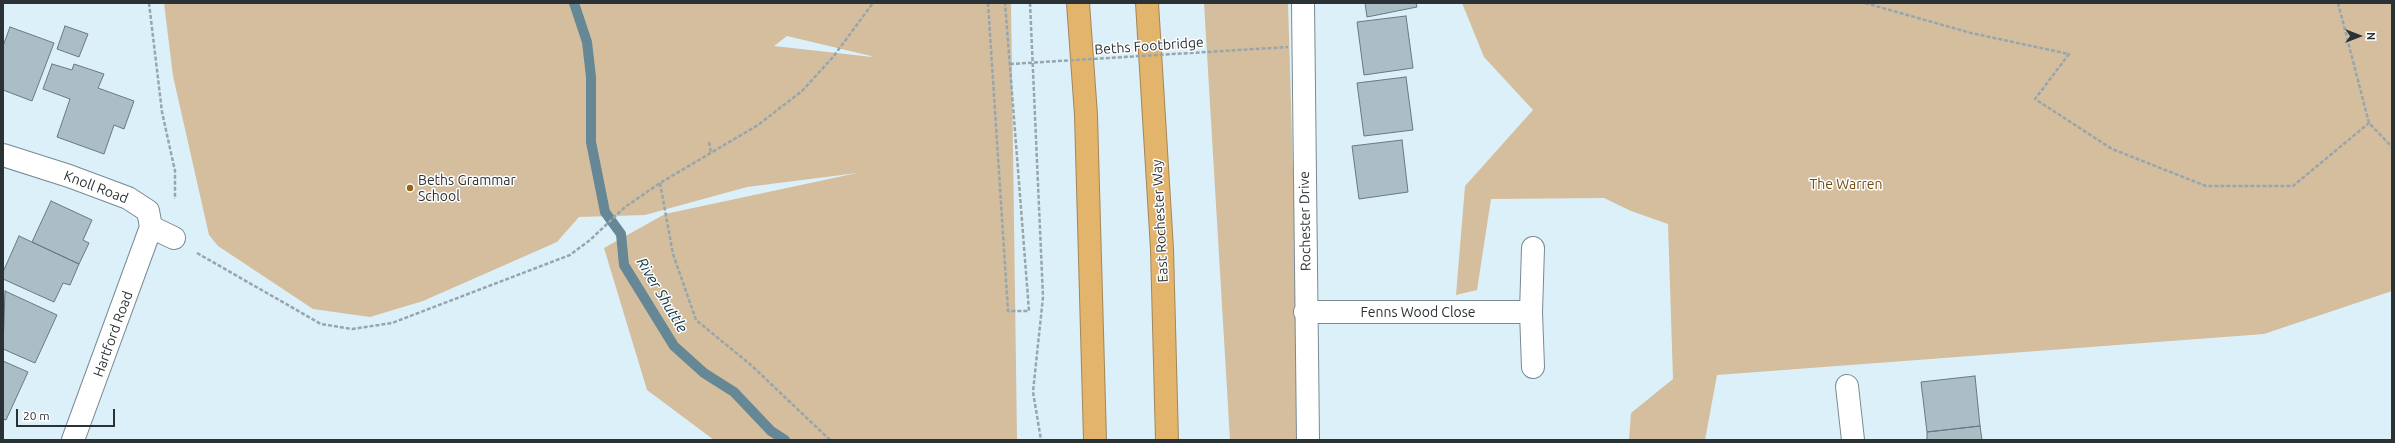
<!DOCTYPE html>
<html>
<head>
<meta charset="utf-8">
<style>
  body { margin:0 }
  #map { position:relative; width:2395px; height:443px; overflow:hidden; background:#dcf0f9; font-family:Ubuntu,sans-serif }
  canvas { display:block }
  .frame { position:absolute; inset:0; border:4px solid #2b3236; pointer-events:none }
  .north { position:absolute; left:2339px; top:16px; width:40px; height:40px; -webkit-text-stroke:3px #fff; paint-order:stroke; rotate:90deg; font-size:11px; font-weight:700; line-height:16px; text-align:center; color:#2b3236 }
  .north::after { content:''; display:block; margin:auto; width:14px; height:18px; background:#2b3236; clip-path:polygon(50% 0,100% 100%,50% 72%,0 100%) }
  .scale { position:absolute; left:16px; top:409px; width:99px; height:18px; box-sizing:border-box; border:2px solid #2b3236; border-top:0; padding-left:5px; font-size:12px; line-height:14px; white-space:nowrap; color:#2b3236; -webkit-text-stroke:3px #fff; paint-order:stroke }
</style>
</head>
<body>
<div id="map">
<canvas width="2395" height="443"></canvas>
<div class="frame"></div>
<div class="north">N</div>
<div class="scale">20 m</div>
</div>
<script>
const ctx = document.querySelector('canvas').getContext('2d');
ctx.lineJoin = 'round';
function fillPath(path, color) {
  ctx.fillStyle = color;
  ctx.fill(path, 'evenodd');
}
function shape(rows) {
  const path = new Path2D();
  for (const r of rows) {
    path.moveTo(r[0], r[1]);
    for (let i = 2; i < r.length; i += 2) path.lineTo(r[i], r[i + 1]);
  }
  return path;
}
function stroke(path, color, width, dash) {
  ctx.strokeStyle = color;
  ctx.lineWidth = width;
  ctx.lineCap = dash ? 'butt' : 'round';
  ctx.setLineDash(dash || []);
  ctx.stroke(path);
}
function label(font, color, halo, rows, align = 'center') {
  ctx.font = font + ' Ubuntu,sans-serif';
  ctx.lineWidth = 3;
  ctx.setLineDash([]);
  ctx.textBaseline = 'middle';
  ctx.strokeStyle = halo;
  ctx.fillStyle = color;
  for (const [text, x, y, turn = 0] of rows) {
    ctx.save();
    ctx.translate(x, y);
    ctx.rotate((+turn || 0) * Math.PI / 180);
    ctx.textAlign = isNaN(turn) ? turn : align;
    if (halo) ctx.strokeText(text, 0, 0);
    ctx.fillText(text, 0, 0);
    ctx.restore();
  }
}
const green = shape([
  [164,3,1011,3,1017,440,714,440,647,390,604,248,665,214,857,173,747,187,645,215,579,217,557,242,423,301,370,317,313,309,218,246,209,235,173,76],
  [787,36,871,56,872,57,774,46],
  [1204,3,1288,3,1301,440,1230,440],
  [1462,3,2392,3,2392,291,2264,334,1717,375,1705,440,1629,440,1631,413,1673,379,1668,224,1631,211,1604,198,1491,199,1477,290,1456,295,1465,186,1533,110,1484,57]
]);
const stream = shape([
  [574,3,587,42,591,77,591,142,605,212,621,234,624,265,674,346,704,373,734,392,771,431,785,440]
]);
const building = shape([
  [1365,3,1416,3,1417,7,1367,17,1365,3],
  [1406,16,1413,68,1364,75,1357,22,1406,16],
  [65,26,88,34,79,57,57,49,65,26],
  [10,27,54,43,32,101,3,90,3,46,10,27],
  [52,64,72,70,74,64,104,74,98,88,134,101,124,129,114,125,104,154,57,137,70,99,43,89,52,64],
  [1406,77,1413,130,1364,136,1357,83,1406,77],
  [1402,140,1408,192,1359,199,1352,146,1402,140],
  [51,201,92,220,83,240,89,243,79,264,32,242,51,201],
  [19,236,79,264,70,285,63,283,54,302,3,279,3,272,19,236],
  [5,291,57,315,35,363,3,349,5,291],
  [3,361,28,372,6,420,3,419,3,361],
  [1975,376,1980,426,1927,432,1921,382,1975,376],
  [1980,426,1982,440,1927,440,1927,432,1980,426]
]);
const path = shape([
  [149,3,162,112,175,171,175,199],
  [988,3,1008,311,1029,311,1005,3],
  [1030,3,1043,297,1033,392,1041,440],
  [1865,3,1971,33,2069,54,2035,99,2112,149,2206,186,2293,186,2369,123],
  [2338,3,2369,123,2392,147],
  [709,142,711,153],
  [660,183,673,254,696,320,751,365,830,440],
  [197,253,321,324,352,329,392,323,570,255,590,240,625,207,660,183,758,125,802,91,833,57,873,3]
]);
const minor = shape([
  [1303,3,1308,440],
  [3,155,69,176,128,198,148,211,151,227,174,238],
  [1533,248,1531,312,1533,367],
  [1305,312,1531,312],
  [1847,386,1853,440],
  [73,440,151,227]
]);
const highway = shape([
  [1078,3,1086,115,1095,440],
  [1147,3,1162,249,1167,440]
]);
const pathBridge = shape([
  [1010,64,1288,47]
]);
const markers = [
  [410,188,4,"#936611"]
];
const streetNames = [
  ["Beths Footbridge",1149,46,-4],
  ["Knoll Road",96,187,21],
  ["East Rochester Way",1160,221,-93],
  ["Rochester Drive",1305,221,-91],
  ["Fenns Wood Close",1418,312],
  ["Hartford Road",113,334,-70]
];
const poiNames = [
  ["Beths Grammar",418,180],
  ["School",418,196]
];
const parkNames = [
  ["The Warren",1846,184]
];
const waterNames = [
  ["River Shuttle",662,295,59]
];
fillPath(green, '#d4be9d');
stroke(stream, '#668796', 10);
fillPath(building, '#abbec6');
stroke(building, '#677981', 1);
stroke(minor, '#788a93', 24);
stroke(highway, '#a38659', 24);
stroke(path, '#97a6ad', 2.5, [4, 2]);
stroke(minor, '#fff', 22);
stroke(highway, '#e3b46c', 22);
stroke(pathBridge, '#97a6ad', 2.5, [4, 2]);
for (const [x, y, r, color] of markers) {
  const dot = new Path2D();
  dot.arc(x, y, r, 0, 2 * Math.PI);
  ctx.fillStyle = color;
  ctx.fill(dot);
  stroke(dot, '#fff', 1.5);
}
label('14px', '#2b3236', '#fff', streetNames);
label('14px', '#2b3236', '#fff', poiNames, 'left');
label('14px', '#6e4d10', '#fff', parkNames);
label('italic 15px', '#0a3342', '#fff', waterNames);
</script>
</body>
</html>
